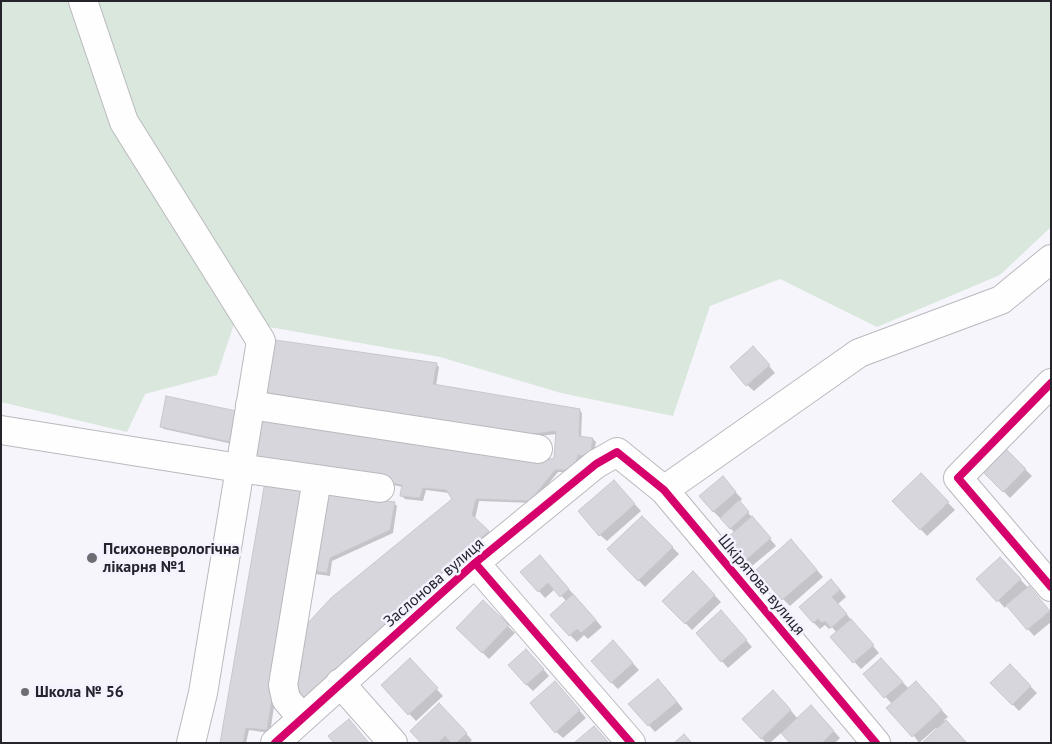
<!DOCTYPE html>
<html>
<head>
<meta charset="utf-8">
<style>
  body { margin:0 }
  #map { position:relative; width:1052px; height:744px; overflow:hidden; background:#f6f5fb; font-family:"PT Sans",sans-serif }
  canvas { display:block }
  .frame { position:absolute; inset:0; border:2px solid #25242b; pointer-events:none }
</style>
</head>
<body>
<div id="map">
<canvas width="1052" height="744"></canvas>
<div class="frame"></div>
</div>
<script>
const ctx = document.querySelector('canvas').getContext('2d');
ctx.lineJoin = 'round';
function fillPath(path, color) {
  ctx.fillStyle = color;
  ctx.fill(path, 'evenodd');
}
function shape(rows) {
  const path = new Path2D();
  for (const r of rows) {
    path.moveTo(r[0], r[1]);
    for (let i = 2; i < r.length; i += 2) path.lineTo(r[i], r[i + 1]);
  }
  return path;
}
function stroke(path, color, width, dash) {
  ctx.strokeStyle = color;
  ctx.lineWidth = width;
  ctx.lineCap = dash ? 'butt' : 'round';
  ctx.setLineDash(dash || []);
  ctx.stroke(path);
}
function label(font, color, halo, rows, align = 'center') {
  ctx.font = font + ' "PT Sans",sans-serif';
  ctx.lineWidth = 5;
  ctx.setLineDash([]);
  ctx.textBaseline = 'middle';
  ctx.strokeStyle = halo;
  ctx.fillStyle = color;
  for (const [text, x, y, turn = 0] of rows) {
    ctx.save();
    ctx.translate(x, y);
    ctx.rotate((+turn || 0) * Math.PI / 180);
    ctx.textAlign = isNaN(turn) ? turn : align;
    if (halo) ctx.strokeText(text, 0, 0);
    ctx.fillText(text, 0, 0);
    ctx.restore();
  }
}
const green = shape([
  [1,1,1051,1,1051,227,1000,275,877,327,780,279,710,306,673,416,561,393,440,357,235,321,217,375,145,394,127,432,1,402]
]);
const shadow = shape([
  [760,355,775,373,754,391,747,385],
  [436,364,439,367,436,386,579,410,582,413,581,438,593,439,596,442,593,459,581,458,577,472,558,472,533,503,479,501,475,519,491,534,304,703,292,691,304,666,307,646,453,499,449,493,426,490,423,501,405,499,402,496,403,487,255,458,252,455,541,463,555,459,557,434,530,437,267,395,264,392],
  [167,397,237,445,164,429,161,426],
  [1004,449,1032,476,1010,498,983,470],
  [921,475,955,510,927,536,894,501],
  [729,485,742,499,739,502,776,546,752,566,746,560,735,533,713,511],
  [308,486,270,733,249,730,246,743,221,743],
  [620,488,641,511,607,541,600,535],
  [394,503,397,506,393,533,332,561,330,576,316,574,313,571],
  [642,517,679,554,645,587,609,549],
  [798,548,823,577,790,606,783,599],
  [1000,558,1051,612,1051,622,1034,636,1007,605,1005,608,978,579],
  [546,563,602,627,588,639,584,635,577,642,570,635,567,602,555,589,545,598,522,572],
  [693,573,721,602,692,630,664,601],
  [838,587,846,597,838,604,879,653,861,669,832,638,837,633,832,627,829,629,825,625,820,629,813,622],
  [483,602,515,633,489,659,458,628],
  [728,619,752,647,728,668,697,633],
  [620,649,639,670,618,689,611,682],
  [533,657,549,676,533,691,526,684],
  [888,666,909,689,923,689,948,717,944,720,952,728,936,728,919,743,892,704,865,674],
  [1010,666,1037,693,1019,711,992,683],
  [416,667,443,696,416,721,382,685],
  [665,687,683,709,655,732,630,704],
  [561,690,586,718,563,738,556,732],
  [780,698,798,719,818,714,840,738,835,743,792,743,782,732,770,743,766,743,744,719],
  [439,705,472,740,469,743,423,743]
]);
const building = shape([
  [268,339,437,363,433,384,580,409,579,436,593,438,590,457,578,455,574,470,555,470,530,501,476,499,472,515,489,531,300,701,290,691,295,673,302,666,295,657,305,646,296,636,331,598,452,499,446,490,423,488,420,498,400,496,402,485,250,455,256,414,541,462,554,458,556,431,526,435,262,392,268,339],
  [753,346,770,365,746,386,730,367,753,346],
  [166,396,241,412,235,443,160,427,166,396],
  [1004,447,1026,469,1003,492,981,470,1004,447],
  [921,473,949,502,920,530,892,501,921,473],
  [266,476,306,482,267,730,246,728,243,743,220,743,266,476],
  [723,476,736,492,713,512,699,496,723,476],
  [614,480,635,504,599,536,578,511,614,480],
  [324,493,395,502,390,530,330,558,327,573,311,571,324,493],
  [739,500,749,512,730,529,720,518,739,500],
  [642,516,673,547,638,581,607,549,642,516],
  [752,516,771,538,745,561,726,539,752,516],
  [791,539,817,570,782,600,756,570,791,539],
  [540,555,569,589,560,597,548,583,538,592,520,572,540,555],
  [1000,557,1021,579,997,602,976,579,1000,557],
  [693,571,715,595,685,624,662,601,693,571],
  [831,579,840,590,832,597,847,614,831,628,825,621,822,623,818,619,813,623,799,607,831,579],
  [1029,586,1050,611,1027,630,1006,605,1029,586],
  [573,594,596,620,581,633,577,629,569,636,550,615,573,594],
  [483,600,509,625,482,653,456,628,483,600],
  [721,610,747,640,721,662,696,633,721,610],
  [851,619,874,645,853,663,830,637,851,619],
  [613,640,633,663,611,683,591,661,613,640],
  [526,649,544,669,526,685,508,665,526,649],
  [410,658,438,688,408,715,381,685,410,658],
  [881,658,903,682,884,698,863,674,881,658],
  [1010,664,1031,686,1012,705,990,683,1010,664],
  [658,679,677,702,648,726,628,704,658,679],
  [555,681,580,710,555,733,530,703,555,681],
  [916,681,942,710,912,737,886,708,916,681],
  [773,690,791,710,761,739,742,719,773,690],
  [439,703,467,733,456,743,451,743,445,736,438,743,421,743,410,731,439,703],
  [811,705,834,731,822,743,790,743,781,733,811,705],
  [349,719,369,743,334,743,328,736,349,719],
  [946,720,967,743,922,743,946,720],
  [594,726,609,743,574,743,594,726],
  [684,734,692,743,674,743,684,734]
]);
const minor = shape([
  [83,1,124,122,261,341,203,693,191,743],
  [1051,383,958,478,1051,587],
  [250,405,538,449],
  [1,430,239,468,380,488],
  [664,490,859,353,1001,300,1051,259],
  [475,563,631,743],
  [340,683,393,743],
  [302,718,286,699,283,685,317,479],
  [275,743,475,563,596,464,617,452,664,490,876,743]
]);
const cycleway = shape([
  [1051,383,958,478,1051,587],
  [475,563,631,743],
  [275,743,475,563,596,464,617,452,664,490,876,743]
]);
const markers = [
  [92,558,6,"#6e6d74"],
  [25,692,5,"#6e6d74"]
];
const poiNames = [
  ["Психоневрологічна",103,549],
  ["лікарня №1",103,567],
  ["Школа № 56",35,692]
];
const streetNames = [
  ["Заслонова вулиця",434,583,-41],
  ["Шкірятова вулиця",761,585,50]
];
fillPath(green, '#d9e7dd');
fillPath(shadow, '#0003');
fillPath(building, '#d7d6dc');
stroke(building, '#c8c7cd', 1);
stroke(minor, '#bab9be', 30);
stroke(minor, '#fefefe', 28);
stroke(cycleway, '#d6006c', 8);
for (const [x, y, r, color] of markers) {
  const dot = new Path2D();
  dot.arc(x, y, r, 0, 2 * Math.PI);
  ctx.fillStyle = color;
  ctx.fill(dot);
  stroke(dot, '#f4f2fe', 2);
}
label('bold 16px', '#25242b', '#f4f2fe', poiNames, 'left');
label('16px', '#25242b', '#f4f2fe', streetNames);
</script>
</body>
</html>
